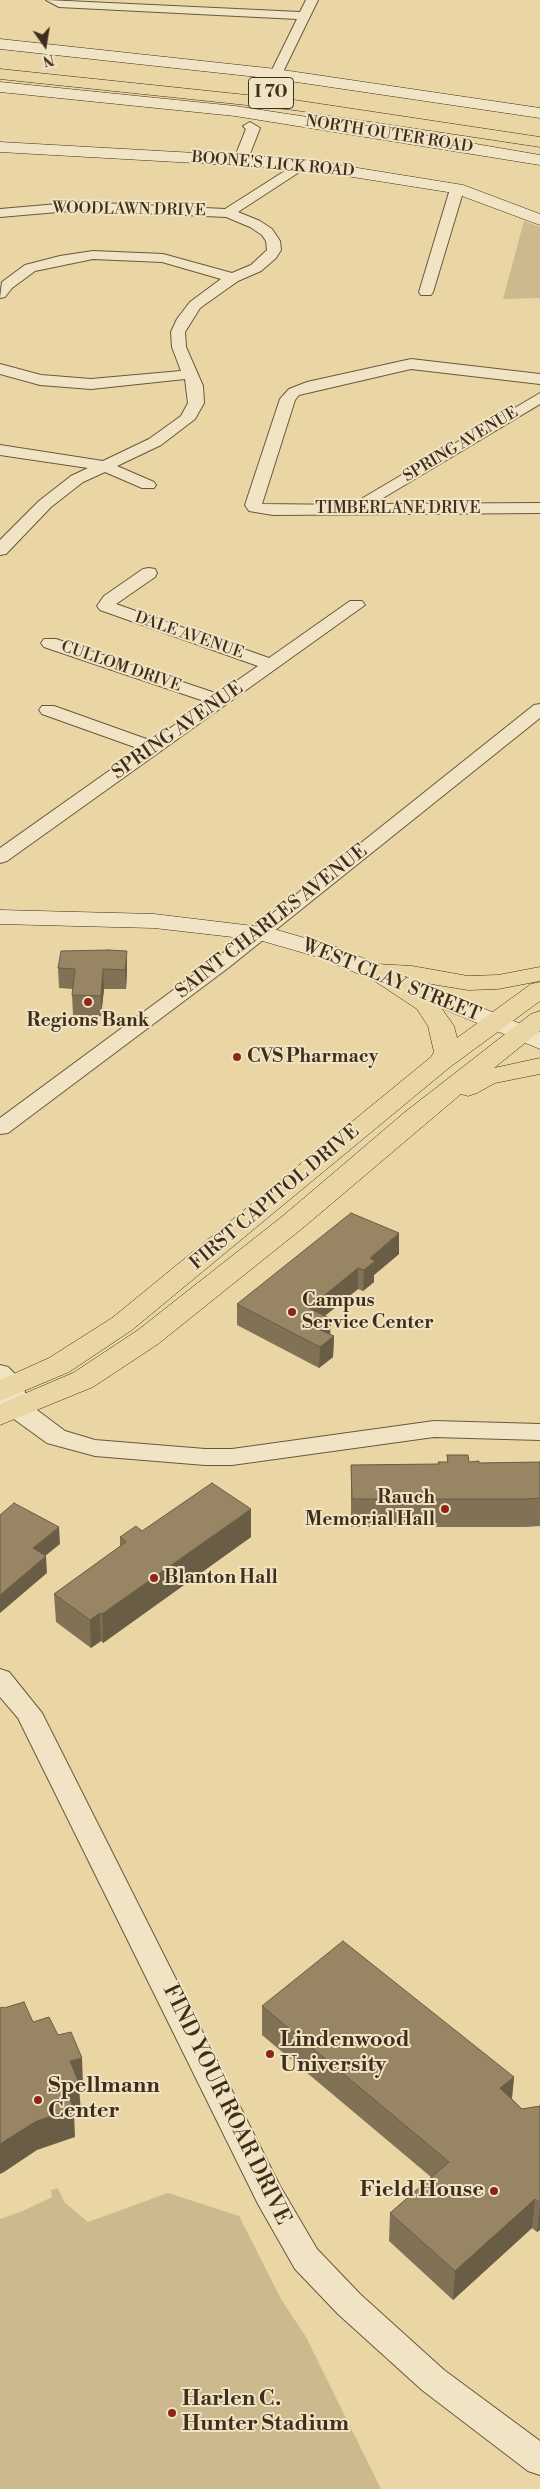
<!DOCTYPE html>
<html>
<head>
<meta charset="utf-8">
<style>
  body { margin:0 }
  #map { position:relative; width:540px; height:2489px; overflow:hidden; background:#e9d6a4; font-family:"Libre Bodoni",serif }
  canvas { display:block }
  .north { position:absolute; left:20px; top:20px; width:50px; height:50px; -webkit-text-stroke:4px #f1e4c4; paint-order:stroke; rotate:167deg; font-size:14px; font-weight:700; line-height:20px; text-align:center; color:#3f2e1c }
  .north::after { content:''; display:block; margin:auto; width:18px; height:22px; background:#3f2e1c; clip-path:polygon(50% 0,100% 100%,50% 72%,0 100%) }
</style>
</head>
<body>
<div id="map">
<canvas width="540" height="2489"></canvas>
<div class="north">N</div>
</div>
<script>
const ctx = document.querySelector('canvas').getContext('2d');
ctx.lineJoin = 'round';
function fillPath(path, color) {
  ctx.fillStyle = color;
  ctx.fill(path, 'evenodd');
}
function shape(rows) {
  const path = new Path2D();
  for (const r of rows) {
    path.moveTo(r[0], r[1]);
    for (let i = 2; i < r.length; i += 2) path.lineTo(r[i], r[i + 1]);
  }
  return path;
}
function stroke(path, color, width, dash) {
  ctx.strokeStyle = color;
  ctx.lineWidth = width;
  ctx.lineCap = dash ? 'butt' : 'round';
  ctx.setLineDash(dash || []);
  ctx.stroke(path);
}
function label(font, color, halo, rows, align = 'center') {
  ctx.font = font + ' "Libre Bodoni",serif';
  ctx.lineWidth = 4;
  ctx.setLineDash([]);
  ctx.textBaseline = 'middle';
  ctx.strokeStyle = halo;
  ctx.fillStyle = color;
  for (const [text, x, y, turn = 0] of rows) {
    ctx.save();
    ctx.translate(x, y);
    ctx.rotate((+turn || 0) * Math.PI / 180);
    ctx.textAlign = isNaN(turn) ? turn : align;
    if (halo) ctx.strokeText(text, 0, 0);
    ctx.fillText(text, 0, 0);
    ctx.restore();
  }
}
const green = shape([
  [524,221,540,227,540,298,503,299],
  [58,2188,64,2202,88,2222,168,2193,239,2216,281,2299,306,2337,381,2489,0,2489,0,2219,23,2211,52,2197,51,2190]
]);
const street = shape([
  [46,0,300,12,306,0,318,0,282,74,276,78,270,74,297,19,59,7,46,0],
  [250,122,260,128,248,159,241,163,236,162,234,159,246,129,243,126,250,122],
  [302,160,307,161,309,164,307,167,238,212,260,221,272,229,280,241,281,250,276,258,261,271,238,281,200,308,185,332,186,347,203,386,204,403,195,419,161,445,117,466,154,482,156,485,154,488,142,488,105,472,83,482,51,507,6,554,0,555,0,540,39,501,71,476,88,468,0,455,0,445,103,461,149,439,181,416,188,403,185,379,91,389,40,385,0,374,0,364,41,375,91,379,181,371,172,347,171,332,177,319,190,302,221,279,162,262,93,259,35,271,12,288,5,297,0,298,2,282,25,265,60,256,93,251,163,254,232,273,251,265,267,250,266,241,262,235,250,227,226,217,81,210,0,217,0,209,81,202,225,209,302,160],
  [457,185,464,189,433,292,431,295,421,295,419,292,450,189,457,185],
  [411,359,540,374,540,384,411,369,299,395,295,400,262,504,351,505,540,393,540,404,373,504,540,503,540,513,273,515,249,511,245,505,280,399,289,389,307,382,411,359],
  [149,568,155,569,157,573,155,577,116,604,269,658,350,601,362,601,365,605,7,861,0,863,0,848,140,749,42,714,39,710,42,706,54,706,152,741,207,702,44,647,41,643,44,639,56,639,218,694,258,666,100,610,97,606,104,596,143,569,149,568],
  [540,704,540,718,228,968,8,1133,0,1134,0,1118,214,960,534,705,540,704],
  [0,1365,8,1367,21,1380,29,1404,65,1431,95,1440,205,1449,232,1449,434,1421,540,1424,540,1440,434,1437,232,1465,205,1465,95,1456,47,1443,0,1409,0,1391,2,1392,0,1387,0,1365],
  [0,1669,9,1672,42,1713,280,2186,317,2249,360,2294,444,2370,540,2441,540,2475,528,2471,422,2390,338,2314,295,2269,258,2204,18,1718,0,1697,0,1669]
]);
const secondary = shape([
  [0,39,276,69,540,108,540,118,276,79,0,49,0,39],
  [0,82,235,106,400,131,540,155,540,165,235,116,0,92,0,82],
  [0,142,302,159,463,185,540,214,540,225,454,193,302,169,0,152,0,142],
  [0,910,154,914,270,928,336,947,540,1032,540,1049,318,957,259,940,154,928,0,924,0,910]
]);
const primary = shape([
  [376,964,412,966,468,976,498,975,540,967,540,981,498,989,468,990,407,980,435,999,454,1026,457,1038,531,984,540,982,540,1001,450,1067,132,1330,69,1372,0,1401,0,1380,49,1358,112,1318,431,1057,434,1052,428,1026,417,1009,367,976,364,971,367,966,376,964],
  [540,1011,540,1031,494,1068,540,1058,540,1074,495,1083,477,1093,468,1096,461,1094,304,1227,158,1344,93,1387,0,1425,0,1404,73,1373,138,1330,284,1215,405,1112,531,1014,540,1011]
]);
const highway = shape([
  [0,69,294,100,540,137,540,147,294,110,0,79,0,69]
]);
const wall = shape([
  [108,950,127,971,126,989,104,989,101,1016,73,1015,72,995,73,989,59,988,58,968],
  [399,1254,374,1275,374,1282,363,1291,358,1289,325,1316,330,1335,334,1336,333,1357,319,1368,237,1325,237,1304],
  [447,1455,469,1462,479,1463,540,1462,540,1526,526,1527,351,1527,351,1465,438,1464,438,1462,447,1462],
  [142,1531,251,1537,103,1643,101,1641,91,1648,56,1622,54,1594,120,1546,120,1537],
  [262,2006,514,2077,512,2099,522,2109,540,2106,540,2230,537,2232,532,2228,453,2300,389,2241,390,2213,431,2177,262,2035]
]);
const shadedWall = shape([
  [127,951,127,971,126,989,125,970],
  [103,969,104,989,101,1016,101,996],
  [399,1233,399,1254,374,1275,374,1282,363,1291,364,1270,370,1258],
  [358,1268,358,1289,308,1329,309,1308],
  [331,1319,330,1339,334,1336,333,1357,319,1368,320,1347,318,1329],
  [251,1509,251,1537,103,1643,102,1614],
  [59,1527,60,1544,34,1565,33,1548],
  [46,1556,47,1573,0,1613,0,1595],
  [100,1613,101,1641,91,1648,90,1620],
  [82,2058,83,2086,79,2087,81,2112,74,2114,75,2137,37,2150,4,2172,0,2174,0,2144,64,2088,70,2061],
  [514,2077,511,2105,500,2088],
  [535,2199,532,2228,453,2300,455,2271],
  [540,2203,540,2230,537,2232,540,2204]
]);
const building = shape([
  [108,950,127,951,125,970,103,969,101,996,72,995,75,969,58,968,61,951,108,950],
  [351,1213,399,1233,370,1258,375,1261,364,1270,358,1268,309,1308,331,1319,318,1329,334,1336,320,1347,237,1304,351,1213],
  [447,1455,468,1455,469,1462,479,1461,479,1463,540,1462,540,1498,528,1499,352,1499,351,1465,439,1464,438,1462,448,1462,447,1455],
  [212,1483,251,1509,102,1614,100,1613,90,1620,54,1594,126,1542,120,1537,136,1526,142,1531,212,1483],
  [14,1503,59,1527,33,1548,46,1556,0,1595,0,1515,14,1503],
  [343,1941,514,2077,500,2088,522,2109,540,2106,540,2203,535,2199,455,2271,390,2213,449,2162,262,2006,343,1941],
  [24,2002,33,2022,49,2017,58,2035,71,2032,82,2058,70,2061,79,2083,64,2088,74,2108,35,2122,0,2144,0,2008,3,2007,4,2008,24,2002]
]);
const markers = [
  [88,1002,5,"#8f2418"],
  [237,1057,5,"#8f2418"],
  [292,1312,5,"#8f2418"],
  [445,1509,5,"#8f2418"],
  [154,1578,5,"#8f2418"],
  [270,2054,5,"#8f2418"],
  [38,2100,5,"#8f2418"],
  [494,2191,5,"#8f2418"],
  [172,2413,5,"#8f2418"]
];
const farStreetnames = [
  ["NORTH OUTER ROAD",389,135,9],
  ["BOONE'S LICK ROAD",273,165,5],
  ["WOODLAWN DRIVE",129,210,1],
  ["SPRING AVENUE",461,445,-31],
  ["TIMBERLANE DRIVE",398,509],
  ["DALE AVENUE",189,636,19],
  ["CULLOM DRIVE",121,667,19]
];
const shields = [
  [271,93,45]
];
const shieldNames = [
  ["I 70",271,93]
];
const streetNames = [
  ["SPRING AVENUE",178,731,-35],
  ["SAINT CHARLES AVENUE",272,922,-38],
  ["WEST CLAY STREET",391,981,22],
  ["FIRST CAPITOL DRIVE",275,1198,-40]
];
const poiNames = [
  ["Regions Bank",88,1021,"center"],
  ["CVS Pharmacy",247,1057],
  ["Campus",302,1301],
  ["Service Center",302,1323],
  ["Rauch",435,1498,"right"],
  ["Memorial Hall",435,1520,"right"],
  ["Blanton Hall",164,1578]
];
const nearPoinames = [
  ["Lindenwood",280,2041],
  ["University",280,2066],
  ["Spellmann",48,2087],
  ["Center",48,2112],
  ["Field House",484,2191,"right"],
  ["Harlen C.",182,2400],
  ["Hunter Stadium",182,2425]
];
const nearStreetnames = [
  ["FIND YOUR ROAR DRIVE",226,2105,64]
];
fillPath(green, '#ccb98d');
stroke(street, '#6a583e', 2);
stroke(secondary, '#3f2e1c', 1);
stroke(primary, '#3f2e1c', 1);
stroke(highway, '#3f2e1c', 1);
fillPath(street, '#f1e4c4');
fillPath(secondary, '#f1e4c4');
fillPath(primary, '#e9d6a4');
fillPath(highway, '#e9d6a4');
fillPath(wall, '#827255');
fillPath(shadedWall, '#6a5d45');
fillPath(building, '#978563');
stroke(building, '#6a5d45', 1);
for (const [x, y, r, color] of markers) {
  const dot = new Path2D();
  dot.arc(x, y, r, 0, 2 * Math.PI);
  ctx.fillStyle = color;
  ctx.fill(dot);
  stroke(dot, '#f1e4c4', 2);
}
label('16px', '#3f2e1c', '#f1e4c4', farStreetnames);
for (const [x, y, w] of shields) {
  const box = new Path2D();
  box.roundRect(x - w / 2, y - 15.5, w, 31, 4);
  ctx.fillStyle = '#f1e4c4';
  ctx.fill(box);
  stroke(box, '#3f2e1c', 1);
}
label('bold 18px', '#3f2e1c', null, shieldNames);
label('19px', '#3f2e1c', '#f1e4c4', streetNames);
label('bold 19px', '#3f2e1c', '#f1e4c4', poiNames, 'left');
label('bold 22px', '#3f2e1c', '#f1e4c4', nearPoinames, 'left');
label('22px', '#3f2e1c', '#f1e4c4', nearStreetnames);
</script>
</body>
</html>
